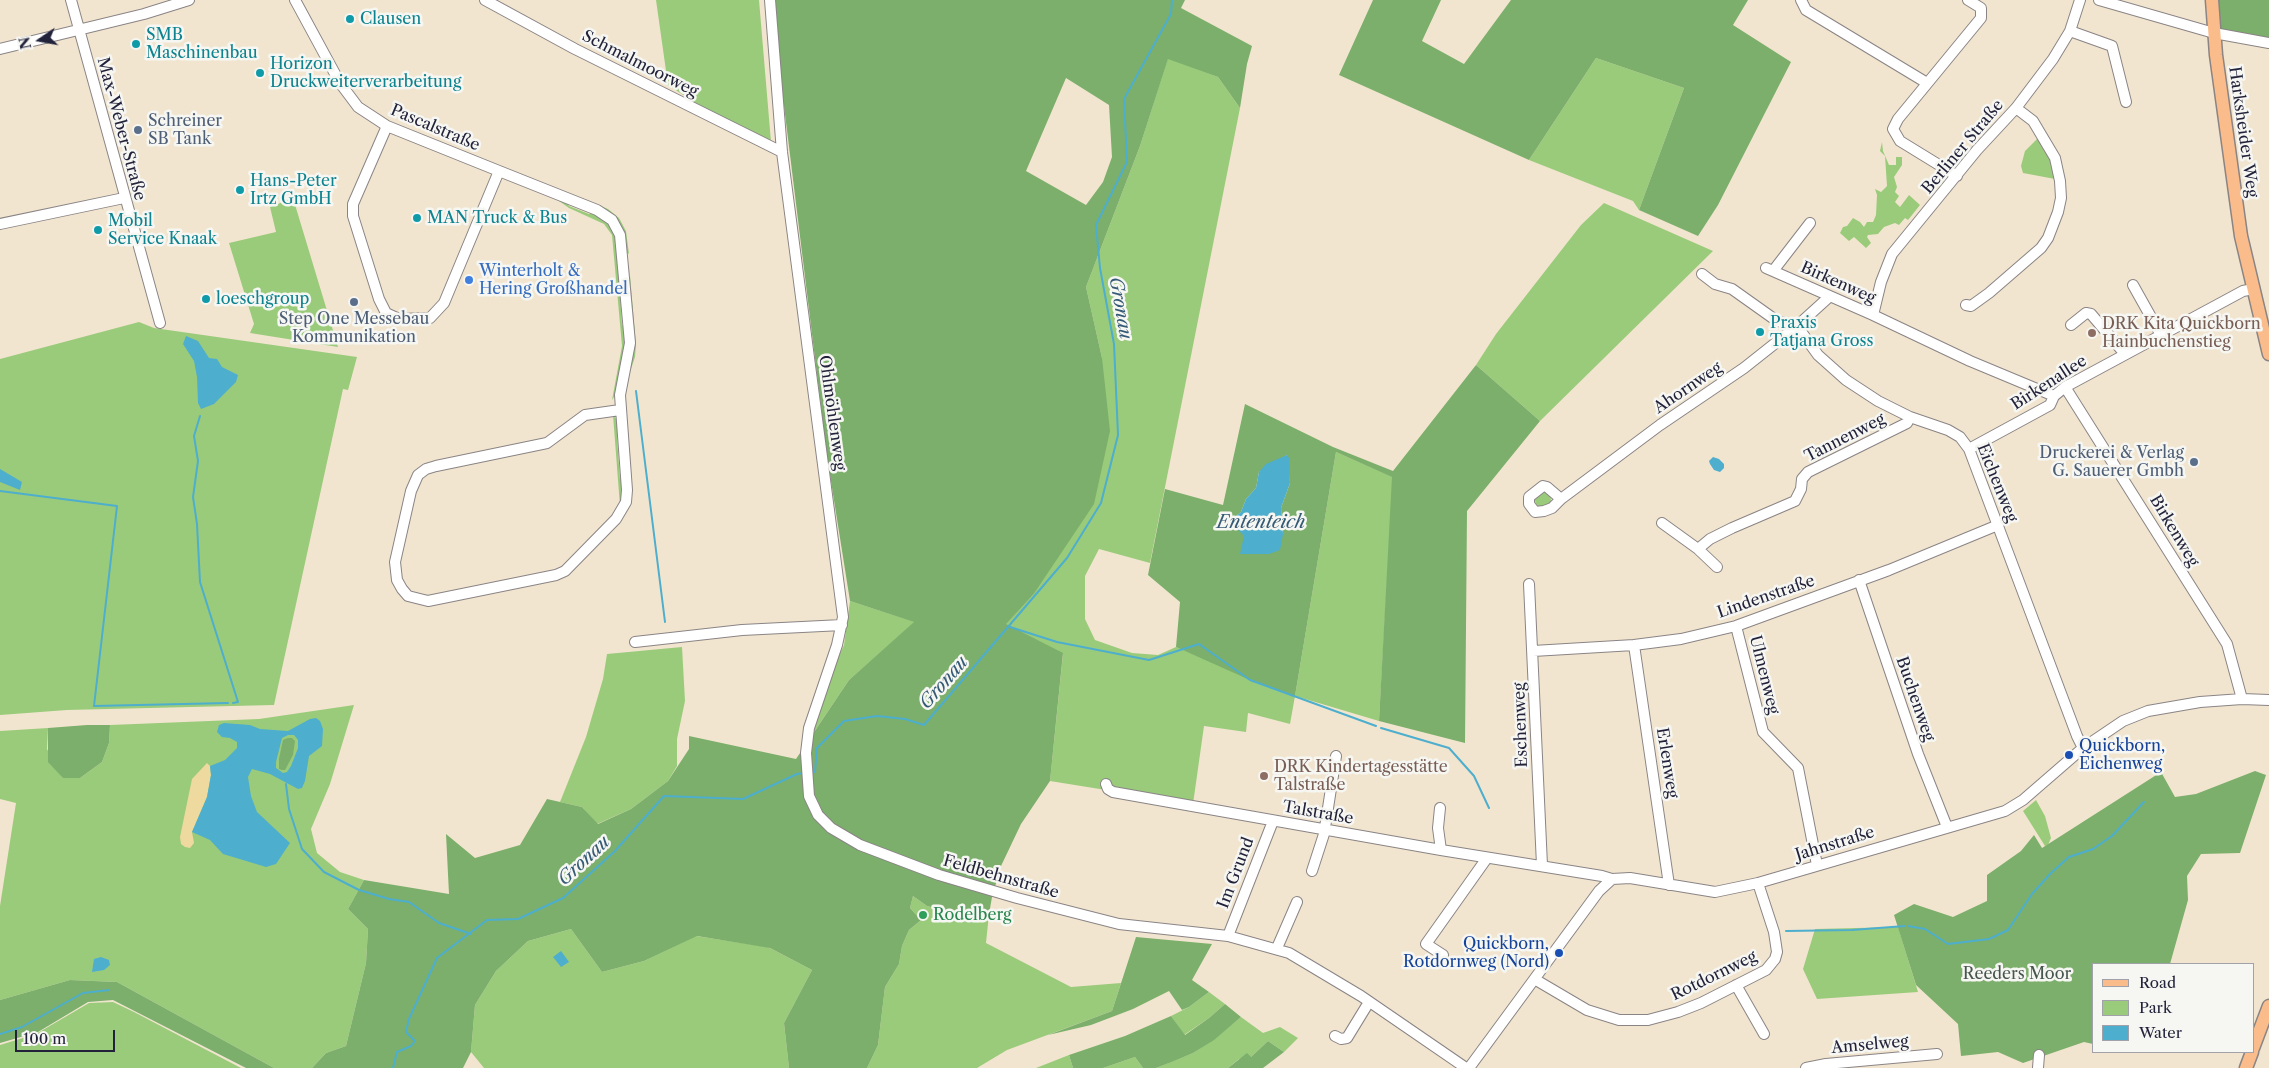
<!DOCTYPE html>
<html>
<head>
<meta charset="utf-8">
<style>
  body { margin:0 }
  #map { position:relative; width:2269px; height:1068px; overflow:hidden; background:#f2e5cf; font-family:"Libre Caslon Text",serif }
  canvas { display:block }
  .legend { position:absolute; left:2092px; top:963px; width:162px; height:90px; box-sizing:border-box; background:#f6f6f2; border:1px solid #a1a1a9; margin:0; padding:6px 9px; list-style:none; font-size:15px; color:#22223b }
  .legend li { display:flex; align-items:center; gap:10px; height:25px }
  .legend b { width:25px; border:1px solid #a1a1a9 }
  .north { position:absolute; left:15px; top:15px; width:50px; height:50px; -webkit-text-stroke:4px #f6f6f2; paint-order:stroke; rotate:258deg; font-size:14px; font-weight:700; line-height:20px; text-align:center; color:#22223b }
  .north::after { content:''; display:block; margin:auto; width:18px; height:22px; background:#22223b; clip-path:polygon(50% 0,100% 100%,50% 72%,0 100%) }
  .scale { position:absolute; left:15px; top:1030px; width:100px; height:22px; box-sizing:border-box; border:2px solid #22223b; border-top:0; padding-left:6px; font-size:15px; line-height:18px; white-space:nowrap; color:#22223b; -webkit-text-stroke:4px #f6f6f2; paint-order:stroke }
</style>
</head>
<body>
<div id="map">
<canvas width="2269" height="1068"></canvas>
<ul class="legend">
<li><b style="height:6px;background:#fabc8b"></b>Road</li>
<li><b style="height:14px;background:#9acb7b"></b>Park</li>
<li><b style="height:14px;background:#4eaecd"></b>Water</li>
</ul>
<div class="north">N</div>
<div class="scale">100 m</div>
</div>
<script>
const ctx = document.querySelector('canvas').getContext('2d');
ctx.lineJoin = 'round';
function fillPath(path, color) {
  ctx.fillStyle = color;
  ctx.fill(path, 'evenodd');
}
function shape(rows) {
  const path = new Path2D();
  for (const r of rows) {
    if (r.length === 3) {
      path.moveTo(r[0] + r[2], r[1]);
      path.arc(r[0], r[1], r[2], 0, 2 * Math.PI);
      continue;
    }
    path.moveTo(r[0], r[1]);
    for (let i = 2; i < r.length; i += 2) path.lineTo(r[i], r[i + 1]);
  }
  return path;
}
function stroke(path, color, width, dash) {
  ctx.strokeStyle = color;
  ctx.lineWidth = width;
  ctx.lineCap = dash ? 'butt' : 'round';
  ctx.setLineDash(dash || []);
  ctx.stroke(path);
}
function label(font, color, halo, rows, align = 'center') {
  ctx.font = font + ' "Libre Caslon Text",serif';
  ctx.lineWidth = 5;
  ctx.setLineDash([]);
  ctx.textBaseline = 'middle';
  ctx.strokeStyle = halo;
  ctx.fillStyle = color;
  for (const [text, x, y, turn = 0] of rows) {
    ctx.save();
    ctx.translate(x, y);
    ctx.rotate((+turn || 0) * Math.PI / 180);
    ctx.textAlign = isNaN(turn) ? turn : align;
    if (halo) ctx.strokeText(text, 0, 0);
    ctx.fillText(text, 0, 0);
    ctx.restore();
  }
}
const green = shape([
  [656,0,759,0,771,142,700,106,668,85],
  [1168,58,1218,77,1240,108,1150,563,1099,549,1085,576,1085,619,1095,640,1132,653,1158,655,1176,647,1295,696,1336,452,1393,477,1379,721,1295,696,1290,724,1248,713,1246,732,1204,726,1193,804,1050,781,1063,654,1005,624,1033,595,1102,358,1086,287,1140,146],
  [1596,58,1684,88,1639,210,1633,201,1529,160],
  [2038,138,2050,160,2055,179,2023,173,2021,166,2025,151],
  [1882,142,1883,151,1889,165,1896,165,1896,157,1902,157,1902,165,1894,177,1897,187,1895,192,1899,196,1895,202,1900,207,1909,195,1920,205,1908,220,1905,218,1899,225,1895,223,1884,227,1878,234,1868,235,1867,237,1871,243,1866,248,1854,237,1849,241,1840,233,1843,227,1847,226,1853,218,1860,222,1864,227,1867,222,1873,222,1876,215,1877,195,1875,189,1881,192,1887,186,1885,156,1880,151],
  [293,198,338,347,250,333,254,324,229,243,276,232,270,207],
  [560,198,566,201,569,206,589,214,594,212,607,222,616,235,622,325,626,328,626,342,616,394,612,400,622,346,612,235,604,224,569,208,559,201],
  [582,198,608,209,619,218,626,231,629,254,626,252,622,229,615,217,609,212,584,201],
  [1604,203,1713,251,1540,421,1476,365,1496,334,1581,225],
  [629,264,636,345,635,357,628,378,634,348],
  [139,322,154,328,357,357,348,390,343,389,274,705,67,710,0,715,0,359],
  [613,415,618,421,620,433,617,438,620,479,623,481,624,492,620,506],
  [1543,500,8],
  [850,601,915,622,849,680,806,744,822,694,844,645],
  [682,647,685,701,677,739,677,766,668,781,631,809,597,824,582,807,560,802,586,737,603,679,607,654],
  [354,705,330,784,311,829,317,853,340,872,364,880,348,909,368,929,366,963,346,1046,326,1053,312,1068,274,1068,117,982,70,980,0,1000,0,906,16,803,0,799,0,731,48,728,47,749,63,778,80,778,102,762,109,743,110,725,259,719],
  [2036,800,2045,816,2051,838,2048,845,2045,846,2023,811],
  [913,896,927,906,942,910,954,910,970,915,989,914,986,943,1071,987,1121,983,1112,1011,1007,1050,977,1068,867,1068,878,1045,885,987,899,964,902,946,909,930,921,920,910,908],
  [1898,927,1918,992,1817,999,1803,969,1815,929],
  [571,929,602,972,644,961,696,936,768,947,812,970,784,1023,789,1068,484,1068,471,1052,475,1005,496,971,528,941],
  [1209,992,1225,1004,1209,1018,1184,1035,1171,1016,1189,1007],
  [113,1002,134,1012,241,1068,0,1068,0,1045,36,1034,89,1003],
  [1241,1017,1263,1033,1280,1027,1298,1038,1284,1052,1268,1041,1251,1057,1239,1059,1228,1068,1156,1068,1193,1053,1214,1039],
  [1069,1055,1073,1068,1036,1068],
  [1135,1057,1143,1068,1103,1068]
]);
const forest = shape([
  [771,0,1185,0,1181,8,1252,46,1247,64,1240,108,1218,77,1168,59,1140,146,1086,287,1102,358,1110,431,1094,504,1033,595,1006,624,1063,653,1050,781,1021,824,1001,866,992,897,989,914,970,915,954,910,942,910,927,906,913,896,910,908,921,920,909,930,902,946,899,964,885,987,878,1045,867,1068,789,1068,784,1023,812,970,770,948,697,936,644,961,602,972,571,929,528,941,496,971,475,1005,471,1052,463,1068,312,1068,326,1053,346,1046,366,963,368,929,348,909,364,880,449,894,446,834,475,858,520,845,547,799,582,807,598,824,631,809,668,781,689,749,689,736,796,759,849,680,914,622,850,601,827,456],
  [1066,78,1109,105,1112,157,1103,182,1086,205,1026,171],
  [1373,0,1441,0,1422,41,1464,64,1511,0,1748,0,1733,25,1791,62,1718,205,1698,236,1639,210,1684,88,1596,58,1529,160,1339,75],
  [2218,0,2269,0,2269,40,2219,30],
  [1476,365,1540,421,1467,511,1465,743,1379,721,1392,477,1336,452,1295,696,1250,680,1176,647,1180,602,1148,575,1165,489,1223,505,1245,404,1333,447,1393,471],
  [1287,455,1290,483,1281,508,1283,534,1230,521,1241,512,1246,499,1256,488,1259,472],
  [87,725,110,725,109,743,102,762,80,778,63,778,48,762,48,728],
  [288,738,292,738,295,741,293,755,285,770,282,770,279,769,279,759,283,740],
  [2255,771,2266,775,2240,853,2201,854,2187,876,2188,900,2170,964,2093,964,2093,1044,2084,1042,2023,1063,1998,1052,1961,1056,1958,1024,1916,985,1894,915,1914,904,1953,917,1987,901,1987,875,2021,851,2034,835,2042,848,2161,772,2175,797,2196,794],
  [1136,937,1212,944,1192,980,1209,992,1189,1007,1182,1010,1169,991,1133,1009,1091,1025,1048,1035,1112,1011],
  [70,980,117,982,274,1068,246,1068,113,1000,88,1002,38,1032,0,1043,0,1000],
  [1225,1004,1241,1017,1214,1040,1193,1053,1174,1061,1156,1068,1143,1068,1135,1057,1103,1068,1073,1068,1069,1055,1125,1036,1171,1016,1185,1035,1209,1018],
  [1268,1041,1284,1052,1263,1068,1228,1068,1247,1053,1251,1057]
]);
const sand = shape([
  [207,763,210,766,211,775,207,797,192,832,194,843,190,848,185,847,181,844,180,837,192,779]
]);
const water = shape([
  [186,336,198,341,209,358,217,359,222,367,238,375,236,382,214,404,201,409,198,403,197,377,194,361,183,344],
  [1287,455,1289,458,1290,483,1281,508,1283,534,1280,550,1269,554,1240,554,1244,536,1230,521,1241,512,1246,499,1256,488,1259,472,1266,464],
  [1713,457,1719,459,1724,464,1724,468,1720,472,1714,470,1710,464,1709,461],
  [0,469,22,482,20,490,0,482],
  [316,718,320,721,323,729,322,746,309,756,305,781,302,788,298,789,270,774,252,769,248,777,251,796,257,812,290,843,276,864,266,867,223,854,210,840,192,832,207,797,211,775,210,766,225,760,237,748,237,742,230,738,222,737,217,732,219,725,224,723,250,725,260,729,288,731,310,719],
  [288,735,294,735,298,740,298,748,291,766,287,772,283,773,276,768,276,762,282,738],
  [561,951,569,962,561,967,553,957],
  [101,957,109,960,110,965,104,970,92,972,94,959]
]);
const stream = shape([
  [636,391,665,622],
  [200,416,194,436,198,461,193,497,197,524,200,582,238,702,233,703],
  [0,491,117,506,94,706,228,703],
  [1010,627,1057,642,1149,660,1199,644,1250,680,1376,726],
  [1381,728,1449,748,1474,776,1489,808],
  [812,772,815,772,817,748,844,721,877,716,905,719,924,725,1067,558,1101,503,1118,435,1114,344,1100,268,1096,225,1127,162,1124,99,1171,14,1172,0],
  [286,784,289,809,302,849,324,872,359,890,389,899,409,902,439,923,471,934],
  [1908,926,1925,929,1948,944,1989,939,2008,930,2032,894,2051,873,2069,857,2093,849,2112,836,2144,802],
  [1786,931,1852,930,1905,926],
  [0,1034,22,1027,83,993,109,990],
  [393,1068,397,1052,411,1046,415,1041,406,1032,409,1019,437,958,487,920,518,919,563,898,615,851,664,796,743,799,797,774,804,773]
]);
const minor = shape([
  [71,0,160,323],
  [295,0,340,83,358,107,387,126,499,171,444,303,430,318,399,319,386,313,379,299,353,216,353,204,387,126],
  [485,0,575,49,782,152],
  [770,0,782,152,843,617,837,645,809,728,806,753,809,796,818,815,831,828,860,845,939,875,1017,898,1119,924,1228,936,1289,953,1361,996,1466,1068],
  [1801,0,1806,10,1927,83],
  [2099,0,2214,33,2269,43],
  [2070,31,2112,46,2126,102],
  [0,49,144,14,189,0],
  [499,171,597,210,612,220,620,235,630,343,620,395,627,490,626,502,616,519,565,571,556,575,428,601,408,596,402,589,397,580,395,562,411,491,418,475,426,469,436,466,547,443,585,415,620,410],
  [1957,176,1900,141,1893,129,1898,119,1981,18,1981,8,1968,0],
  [0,224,124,198],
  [1766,268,1873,315,1970,361,2054,396],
  [1773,271,1810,223],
  [1702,274,1715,284,1732,289,1777,321,1797,326,1818,355,1846,380,1878,401,1910,417,1948,430,1960,437,1969,449,2077,736,2083,748],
  [2133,285,2161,335],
  [1966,305,1971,306,1989,293,2041,248,2048,238,2058,212,2061,198,2060,181,2055,158,2033,121,2016,108],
  [1873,315,1881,282,1892,254,1977,150,2016,108,2053,59,2070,31,2080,0],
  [2071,325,2086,313,2091,314,2125,354],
  [2065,387,2227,644,2242,699],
  [1969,449,2050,405,2054,396,2065,387,2243,291,2253,289],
  [1561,499,1552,508,1544,511,1535,512,1529,504,1529,497,1543,486,1547,487,1561,499,1660,425,1744,368,1797,326,1829,297],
  [1662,523,1698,549,1717,567],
  [1698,549,1710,539,1732,528,1795,501,1801,489,1802,479,1808,472,1907,423,1910,417],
  [1859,580,1918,754,1947,827],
  [1529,584,1542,865],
  [1736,626,1763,732,1798,768,1817,865],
  [635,642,742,630,842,625],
  [1634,645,1669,885],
  [1533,651,1634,645,1681,639,1736,626,1889,570,1998,525],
  [1106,784,1108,789,1113,792,1441,850,1602,876,1612,879],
  [1440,808,1438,828,1441,850],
  [1312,871,1324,834,1336,756],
  [1228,936,1273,821],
  [1277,948,1297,902],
  [1443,955,1426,944,1487,858],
  [1536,980,1587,1010,1619,1020,1648,1020,1678,1012,1701,1003,1766,970,1775,959,1777,952,1774,932,1758,883],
  [1736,985,1764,1034],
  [1335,1036,1341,1039,1347,1038,1369,1002],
  [1469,1068,1599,891,1612,879,1630,878,1715,892,1758,883,2005,811,2023,800,2083,748,2123,721,2148,711,2200,702,2242,699,2269,700],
  [1806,1068,1826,1064,1937,1054],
  [2038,1068,2039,1055]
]);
const major = shape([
  [2212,0,2216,55,2241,236,2269,354],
  [2253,1048,2269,1006],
  [2246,1068,2252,1052]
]);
const markers = [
  [350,19,5,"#0f9aa8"],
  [136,44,5,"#0f9aa8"],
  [260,73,5,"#0f9aa8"],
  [138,130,5,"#5c6f8a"],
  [240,190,5,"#0f9aa8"],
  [417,218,5,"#0f9aa8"],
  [98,230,5,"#0f9aa8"],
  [469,280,5,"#3f7fe0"],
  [206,299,5,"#0f9aa8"],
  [354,302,5,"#5c6f8a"],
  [1760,332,5,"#0f9aa8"],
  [2092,333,5,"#8d6e63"],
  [2194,462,5,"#5c6f8a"],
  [2069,755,5,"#1a4fb4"],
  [1264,776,5,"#8d6e63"],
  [923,915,5,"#2e9e5b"],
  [1559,953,5,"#1a4fb4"]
];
const cultureNames = [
  ["Clausen",360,19],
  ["SMB",146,35],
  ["Maschinenbau",146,53],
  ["Horizon",270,64],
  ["Druckweiterverarbeitung",270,82],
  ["Hans-Peter",250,181],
  ["Irtz GmbH",250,199],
  ["MAN Truck & Bus",427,218],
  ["Mobil",108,221],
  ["Service Knaak",108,239],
  ["loeschgroup",216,299],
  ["Praxis",1770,323],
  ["Tatjana Gross",1770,341]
];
const streetNames = [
  ["Schmalmoorweg",640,64,27],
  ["Pascalstraße",435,128,23],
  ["Max-Weber-Straße",121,129,75],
  ["Harksheider Weg",2243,132,82],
  ["Berliner Straße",1963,147,-50],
  ["Birkenweg",1838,283,24],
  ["Birkenallee",2049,383,-33],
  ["Ahornweg",1688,388,-34],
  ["Ohlmöhlenweg",832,413,82],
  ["Tannenweg",1845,438,-27],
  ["Eichenweg",1997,483,68],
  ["Birkenweg",2174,531,59],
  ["Lindenstraße",1766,597,-19],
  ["Ulmenweg",1764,675,76],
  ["Buchenweg",1915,699,71],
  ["Eschenweg",1521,725,-92],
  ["Erlenweg",1667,763,81],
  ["Talstraße",1318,813,10],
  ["Jahnstraße",1835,844,-17],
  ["Im Grund",1236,873,-69],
  ["Feldbehnstraße",1001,877,16],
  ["Rotdornweg",1714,976,-26],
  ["Amselweg",1870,1045,-5]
];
const serviceNames = [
  ["Schreiner",148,121],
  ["SB Tank",148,139],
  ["Step One Messebau",354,319,"center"],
  ["Kommunikation",354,337,"center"],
  ["Druckerei & Verlag",2184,453,"right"],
  ["G. Sauerer Gmbh",2184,471,"right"]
];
const shopNames = [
  ["Winterholt &",479,271],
  ["Hering Großhandel",479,289]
];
const educationNames = [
  ["DRK Kita Quickborn",2102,324],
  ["Hainbuchenstieg",2102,342],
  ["DRK Kindertagesstätte",1274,767],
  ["Talstraße",1274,785]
];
const transitNames = [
  ["Quickborn,",2079,746],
  ["Eichenweg",2079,764],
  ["Quickborn,",1549,944,"right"],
  ["Rotdornweg (Nord)",1549,962,"right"]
];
const leisureNames = [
  ["Rodelberg",933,915]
];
const parkNames = [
  ["Reeders Moor",2017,974]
];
const waterNames = [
  ["Gronau",1120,308,80],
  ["Ententeich",1261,523],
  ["Gronau",944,683,-49],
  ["Gronau",584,861,-43]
];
fillPath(green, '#9acb7b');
fillPath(forest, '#7baf6b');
fillPath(sand, '#eeda9e');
fillPath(water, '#4eaecd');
stroke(stream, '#4eaecd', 2);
stroke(minor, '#8a8485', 12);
stroke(major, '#8a8485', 15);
stroke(minor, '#fff', 10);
stroke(major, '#fabc8b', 12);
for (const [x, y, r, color] of markers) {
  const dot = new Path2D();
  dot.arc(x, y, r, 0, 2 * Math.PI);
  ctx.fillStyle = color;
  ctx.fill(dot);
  stroke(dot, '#f6f6f2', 2);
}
label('16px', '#0d838f', '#f6f6f2', cultureNames, 'left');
label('16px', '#22223b', '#f6f6f2', streetNames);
label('16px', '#4e5e75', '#f6f6f2', serviceNames, 'left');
label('16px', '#366cbe', '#f6f6f2', shopNames, 'left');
label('16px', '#785e54', '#f6f6f2', educationNames, 'left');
label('16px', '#164399', '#f6f6f2', transitNames, 'left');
label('16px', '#27864d', '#f6f6f2', leisureNames, 'left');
label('16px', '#46554e', '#f6f6f2', parkNames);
label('italic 18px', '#345a75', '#f6f6f2', waterNames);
</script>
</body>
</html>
